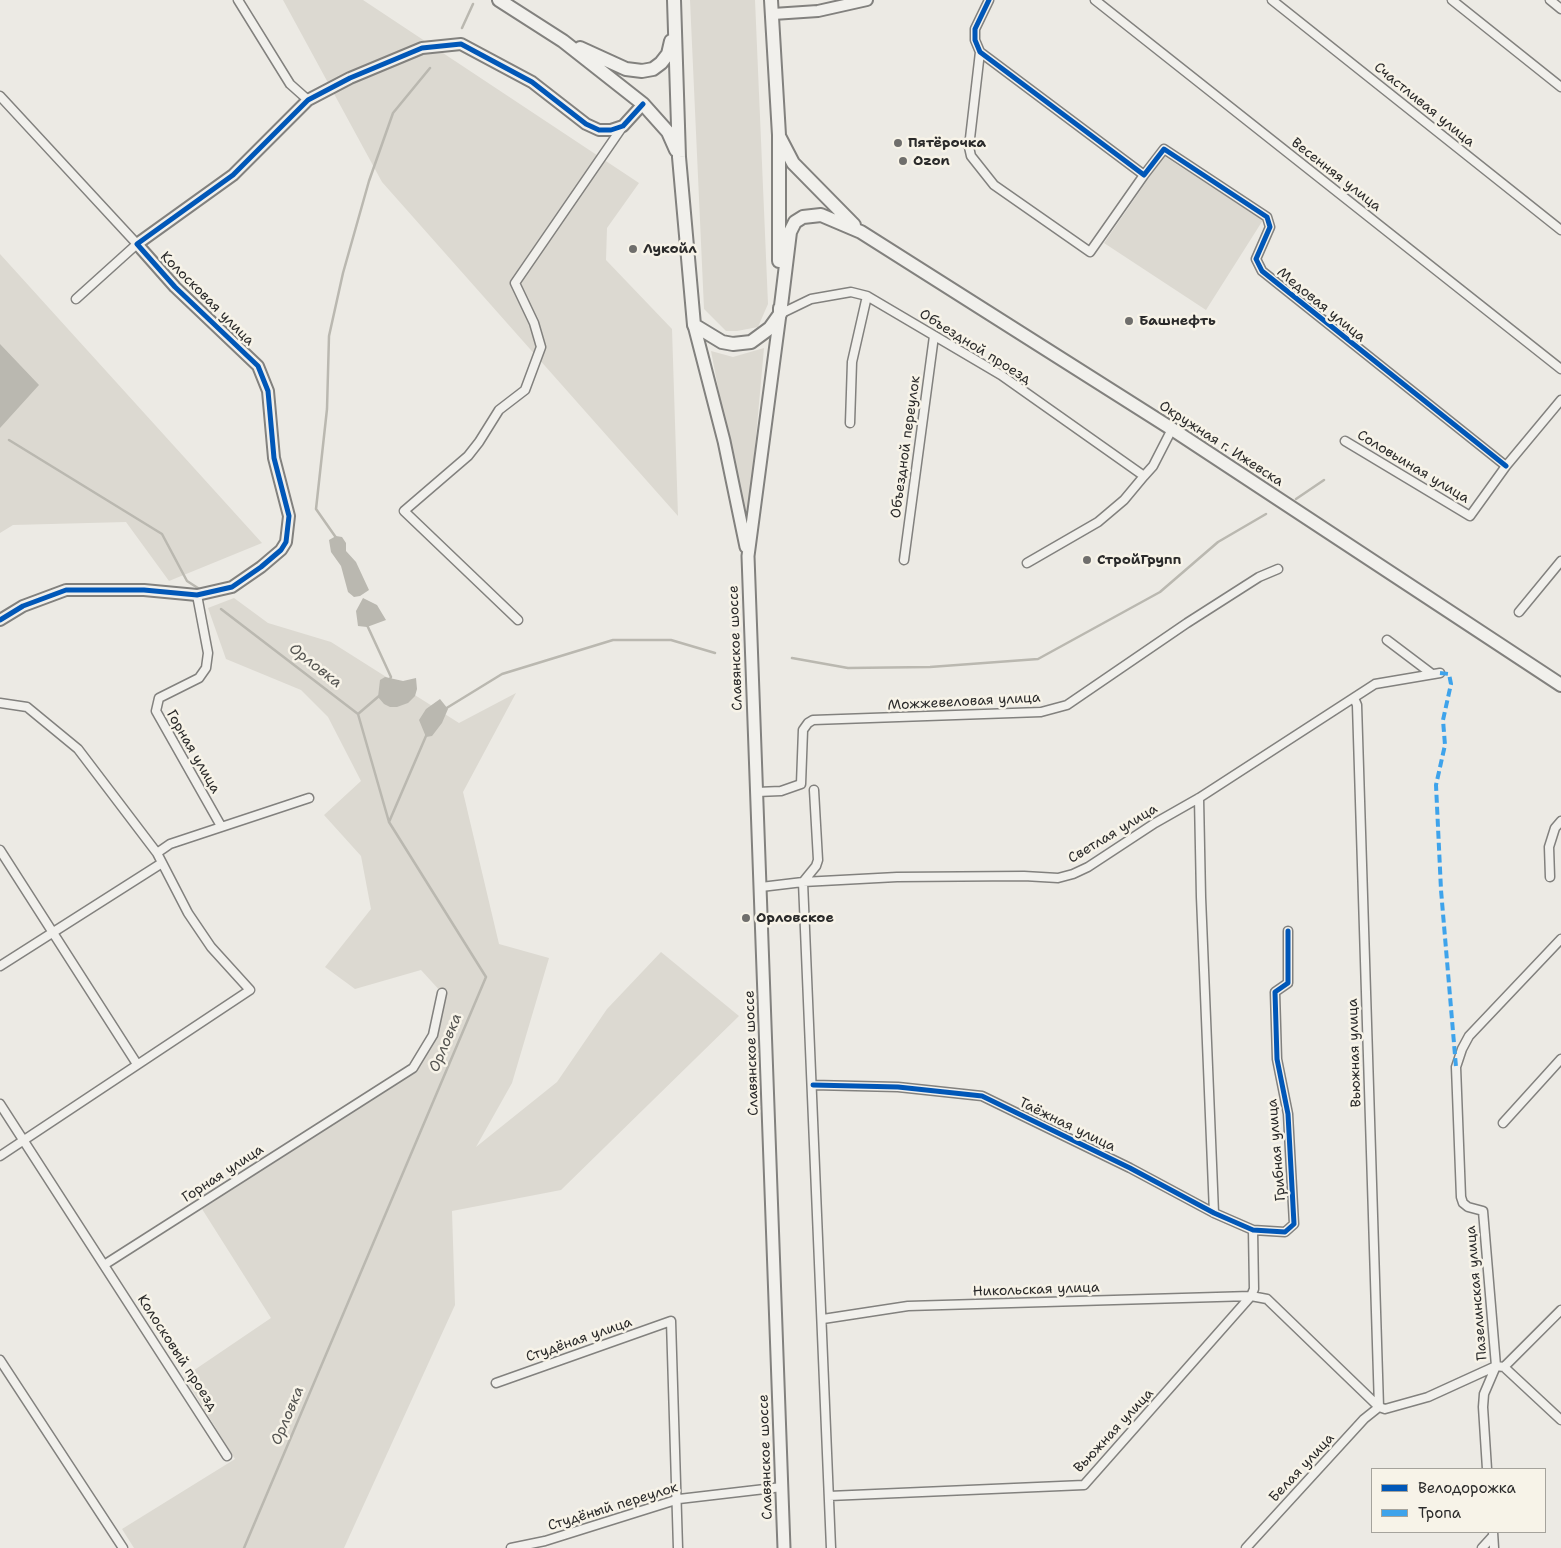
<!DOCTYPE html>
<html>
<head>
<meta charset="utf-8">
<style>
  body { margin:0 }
  #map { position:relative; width:1561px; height:1548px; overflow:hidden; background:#eceae4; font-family:"Shantell Sans",sans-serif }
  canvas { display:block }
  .legend { position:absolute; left:1371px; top:1468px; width:175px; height:65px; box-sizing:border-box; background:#f7f3e8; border:1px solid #a5a39c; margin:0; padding:6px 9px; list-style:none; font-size:15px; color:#2b2b2b }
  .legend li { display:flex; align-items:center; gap:10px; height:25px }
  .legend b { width:25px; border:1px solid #a5a39c }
</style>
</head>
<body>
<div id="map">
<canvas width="1561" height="1548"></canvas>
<ul class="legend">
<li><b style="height:6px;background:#0057b8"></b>Велодорожка</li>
<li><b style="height:6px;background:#3ea3eb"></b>Тропа</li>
</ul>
</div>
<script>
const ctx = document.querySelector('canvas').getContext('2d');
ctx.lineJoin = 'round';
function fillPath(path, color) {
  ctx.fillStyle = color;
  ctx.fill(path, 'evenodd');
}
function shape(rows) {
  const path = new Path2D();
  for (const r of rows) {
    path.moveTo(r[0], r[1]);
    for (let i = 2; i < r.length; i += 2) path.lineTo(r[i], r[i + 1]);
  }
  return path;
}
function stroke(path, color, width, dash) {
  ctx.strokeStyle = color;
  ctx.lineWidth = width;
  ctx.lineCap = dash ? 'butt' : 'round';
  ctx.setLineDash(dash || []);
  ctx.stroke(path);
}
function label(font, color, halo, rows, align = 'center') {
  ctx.font = font + ' "Shantell Sans",sans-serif';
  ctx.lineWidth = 5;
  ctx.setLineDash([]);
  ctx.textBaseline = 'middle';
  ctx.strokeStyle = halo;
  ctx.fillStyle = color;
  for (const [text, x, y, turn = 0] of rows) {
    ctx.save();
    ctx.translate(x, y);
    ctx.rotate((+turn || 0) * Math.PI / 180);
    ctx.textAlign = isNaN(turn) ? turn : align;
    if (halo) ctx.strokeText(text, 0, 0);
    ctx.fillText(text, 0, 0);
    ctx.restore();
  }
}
const green = shape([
  [283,0,363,0,639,183,607,228,606,260,672,329,678,516,382,182],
  [690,0,755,0,768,304,758,327,737,331,726,331,704,309],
  [1164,156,1263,220,1206,310,1104,243],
  [0,254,262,543,169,581,126,522,13,525,0,533],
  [764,348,747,537,711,351,733,357],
  [234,598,268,623,331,642,459,723,516,693,463,792,499,944,549,958,512,1083,476,1147,557,1082,607,1009,661,952,739,1016,561,1190,452,1211,455,1305,344,1548,134,1548,122,1529,235,1459,184,1377,271,1318,202,1209,417,1070,437,1037,442,993,421,970,355,989,325,967,371,909,361,856,324,815,361,781,328,717,301,690,226,659,208,608]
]);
const water = shape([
  [0,344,39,385,0,428],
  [336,536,342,537,346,543,346,551,356,562,369,590,360,596,354,597,348,592,341,566,331,552,329,540],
  [363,598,377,605,386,620,367,627,358,626,356,611],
  [385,677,403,681,416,678,417,689,415,696,408,703,397,707,390,707,384,704,378,697,380,680],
  [440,699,448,709,442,723,432,736,426,737,419,720,426,709]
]);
const stream = shape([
  [462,28,473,4],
  [9,440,162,534,187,581,201,590],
  [1296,499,1324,480],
  [337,539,316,509,327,409,329,336,343,273,369,181,393,113,430,68],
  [221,609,358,714,389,822,486,977,244,1548],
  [367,625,391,677,390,679],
  [792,658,848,668,930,667,1038,659,1160,592,1218,542,1266,514],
  [445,709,502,674,613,640,671,640,715,653],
  [358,714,379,696],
  [389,822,426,736]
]);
const minor = shape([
  [238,0,290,84,308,100],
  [989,0,975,29,975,40,980,52,1144,175,1164,149,1267,217,1270,227,1256,259,1262,271,1506,466],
  [1095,0,1561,369],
  [1272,0,1561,230],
  [1452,0,1561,87],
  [1550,0,1561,9],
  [980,52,969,147,971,156,994,185,1090,252,1144,175],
  [0,96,137,244,76,299],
  [780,314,811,299,851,292,867,296,1001,375,1144,476,1124,500,1098,522,1027,563],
  [850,423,852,362,867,296],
  [1345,441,1470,516,1506,466,1561,400],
  [1144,476,1153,466,1172,429],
  [904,560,934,336],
  [197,595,208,653,206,668,199,678,159,698,156,711,221,826],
  [1519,612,1561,561],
  [518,620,404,511,468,456,479,442,499,410,525,390,541,347,534,323,515,283,623,126],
  [1387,640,1432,674],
  [1354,698,1357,705,1379,1407],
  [0,703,27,707,78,749,157,853,188,913,211,947,250,990,0,1156],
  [814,790,818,860,816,866,803,882,831,1548],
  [757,792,781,791,801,784,803,730,808,723,813,720,1041,712,1067,705,1187,623,1259,577,1278,569],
  [1199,798,1201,897,1214,1213],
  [0,850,137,1064],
  [157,853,170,844,309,798],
  [1550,877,1549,847,1555,828,1561,821],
  [761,887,803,882,897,877,1024,876,1058,878,1073,874,1088,867,1155,823,1199,798,1375,684,1440,673],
  [0,966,162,863],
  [813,1085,898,1087,982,1096,1130,1168,1214,1213,1253,1230,1285,1232,1294,1224,1288,1114,1277,1059,1275,992,1288,983,1288,931],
  [0,1104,227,1456],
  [1503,1123,1561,1059],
  [104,1265,413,1068,433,1035,442,993],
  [823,1319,908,1306,1251,1296,1267,1299,1379,1407],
  [0,1360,123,1548],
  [1504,1367,1561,1310],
  [496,1383,671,1321,678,1548],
  [1379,1407,1385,1409,1428,1397,1496,1366,1504,1367,1561,1420],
  [1487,1469,1483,1407,1484,1394,1496,1366,1483,1211,1468,1207,1463,1203,1461,1197,1456,1067,1462,1049,1469,1036,1561,939],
  [829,1496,1084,1485,1251,1296,1254,1289,1253,1230],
  [1493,1532,1494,1548],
  [511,1548,545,1541,679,1499,782,1487],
  [1246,1548,1364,1419,1379,1407],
  [1482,1548,1493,1536]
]);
const tertiary = shape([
  [773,14,818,11,867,0],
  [0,620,23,606,66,590,144,590,197,595,232,587,261,567,281,550,286,542,289,516,274,458,268,391,258,366,175,287,137,244,233,175,308,100,350,78,422,48,461,44,532,82,586,124,599,130,611,130,623,126,643,104]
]);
const secondary = shape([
  [780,314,748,556,784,1548],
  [694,325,724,441,746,547]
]);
const primary = shape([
  [499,0,563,41,643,104,668,132,676,150],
  [674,0,679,157,694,325,722,342,733,344,751,342,770,328,780,314,780,308],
  [771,0,779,135,779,261],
  [580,48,626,69,642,71,653,69,661,63,668,54,671,41],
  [780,138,793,163,854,225],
  [780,314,790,232,795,222,803,217,821,215,861,232,1172,429,1561,685]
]);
const quiet = shape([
  [1440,673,1449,674,1451,684,1443,720,1445,745,1436,785,1441,890,1456,1067]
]);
const cycleway = shape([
  [989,0,975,29,975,40,980,52,1144,175,1164,149,1267,217,1270,227,1256,259,1262,271,1506,466],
  [0,620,23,606,66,590,144,590,197,595,232,587,261,567,281,550,286,542,289,516,274,458,268,391,258,366,175,287,137,244,233,175,308,100,350,78,422,48,461,44,532,82,586,124,599,130,611,130,623,126,643,104],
  [813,1085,898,1087,982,1096,1130,1168,1214,1213,1253,1230,1285,1232,1294,1224,1288,1114,1277,1059,1275,992,1288,983,1288,931]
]);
const markers = [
  [898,143,5,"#6f6e6c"],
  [903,161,5,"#6f6e6c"],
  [633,249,5,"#6f6e6c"],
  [1129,321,5,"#6f6e6c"],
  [1087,560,5,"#6f6e6c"],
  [746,918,5,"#6f6e6c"]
];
const streetNames = [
  ["Счастливая улица",1424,105,39],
  ["Весенняя улица",1336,175,38],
  ["Колосковая улица",207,299,45],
  ["Медовая улица",1321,305,39],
  ["Объездной проезд",975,347,32],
  ["Окружная г. Ижевска",1221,444,33],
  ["Объездной переулок",906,447,-82],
  ["Соловьиная улица",1413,467,31],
  ["Славянское шоссе",736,648,-92],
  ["Можжевеловая улица",964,702,-3],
  ["Горная улица",193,752,60],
  ["Светлая улица",1113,834,-31],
  ["Славянское шоссе",752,1053,-92],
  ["Вьюжная улица",1355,1053,-92],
  ["Таёжная улица",1067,1125,26],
  ["Грибная улица",1277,1150,-95],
  ["Горная улица",223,1174,-33],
  ["Никольская улица",1036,1290,-2],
  ["Пазелинская улица",1477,1293,-95],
  ["Студёная улица",579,1340,-19],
  ["Колосковый проезд",177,1353,57],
  ["Вьюжная улица",1114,1431,-47],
  ["Славянское шоссе",766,1457,-92],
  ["Белая улица",1302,1468,-47],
  ["Студёный переулок",613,1507,-17]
];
const poiNames = [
  ["Пятёрочка",908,143],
  ["Ozon",913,161],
  ["Лукойл",643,249],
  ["Башнефть",1139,321],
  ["СтройГрупп",1097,560],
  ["Орловское",756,918]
];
const waterNames = [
  ["Орловка",315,666,38],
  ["Орловка",446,1043,-67],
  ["Орловка",288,1416,-67]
];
fillPath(green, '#dcd9d1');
fillPath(water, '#bab8b0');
stroke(stream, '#bab8b0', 2.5);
stroke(minor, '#82817e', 11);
stroke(tertiary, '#82817e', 14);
stroke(secondary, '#82817e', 15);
stroke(primary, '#82817e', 16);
stroke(minor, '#f1f0ec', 8);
stroke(tertiary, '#f1f0ec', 10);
stroke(secondary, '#f1f0ec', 11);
stroke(primary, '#f1f0ec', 12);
stroke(quiet, '#3ea3eb', 4, [8, 4]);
stroke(cycleway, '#0057b8', 5);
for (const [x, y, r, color] of markers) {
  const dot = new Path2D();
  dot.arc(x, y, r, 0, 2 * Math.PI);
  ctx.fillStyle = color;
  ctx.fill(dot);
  stroke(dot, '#f7f3e8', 2);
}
label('14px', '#2b2b2b', '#f7f3e8', streetNames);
label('bold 14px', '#2b2b2b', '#f7f3e8', poiNames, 'left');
label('italic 15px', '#555552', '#f7f3e8', waterNames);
</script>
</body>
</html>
